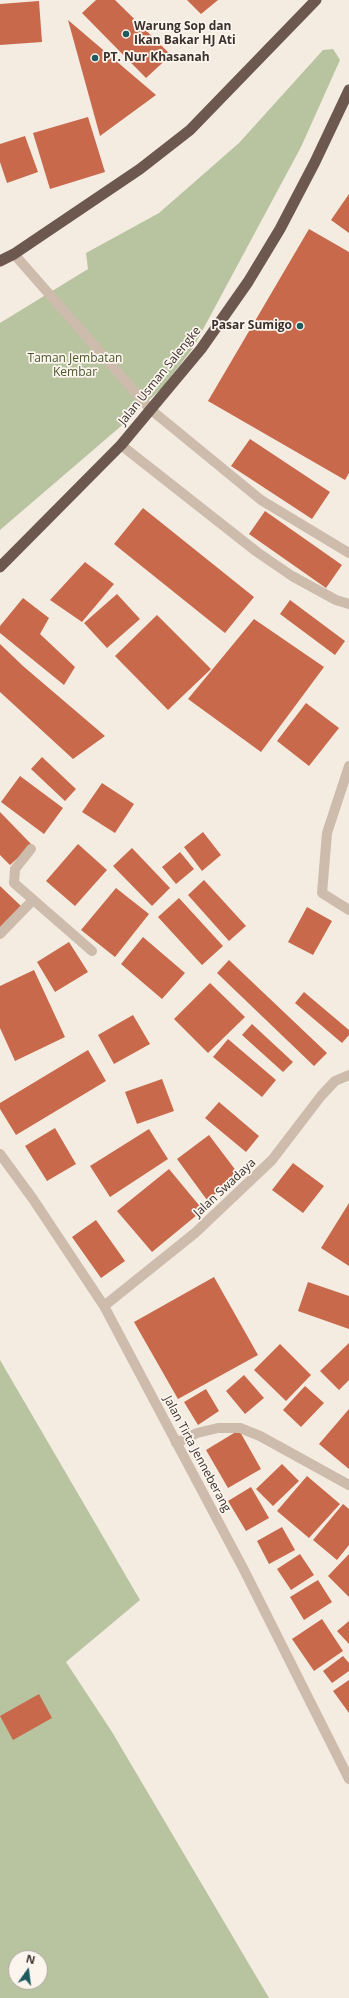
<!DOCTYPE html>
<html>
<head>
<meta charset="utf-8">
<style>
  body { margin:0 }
  #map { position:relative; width:349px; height:1998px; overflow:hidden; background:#f4ebe1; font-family:"Open Sans",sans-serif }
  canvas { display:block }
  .north { position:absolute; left:8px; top:1950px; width:40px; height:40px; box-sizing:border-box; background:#fbf5ee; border:1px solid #aea6a0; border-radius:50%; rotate:14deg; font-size:11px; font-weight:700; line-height:16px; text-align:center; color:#3b302b }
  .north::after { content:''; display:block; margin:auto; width:14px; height:18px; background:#1f5a5e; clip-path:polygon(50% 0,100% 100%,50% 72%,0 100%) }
</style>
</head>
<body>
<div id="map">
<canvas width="349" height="1998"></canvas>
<div class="north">N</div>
</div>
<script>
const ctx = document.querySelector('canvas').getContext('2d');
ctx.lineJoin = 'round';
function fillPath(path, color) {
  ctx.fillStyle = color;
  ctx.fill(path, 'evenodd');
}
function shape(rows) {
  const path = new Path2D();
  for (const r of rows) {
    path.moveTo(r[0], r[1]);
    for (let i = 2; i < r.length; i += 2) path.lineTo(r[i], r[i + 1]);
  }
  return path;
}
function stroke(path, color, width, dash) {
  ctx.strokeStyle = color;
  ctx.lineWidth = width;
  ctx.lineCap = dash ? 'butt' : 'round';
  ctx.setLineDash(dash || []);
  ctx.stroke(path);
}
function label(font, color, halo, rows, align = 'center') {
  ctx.font = font + ' "Open Sans",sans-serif';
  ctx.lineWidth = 3.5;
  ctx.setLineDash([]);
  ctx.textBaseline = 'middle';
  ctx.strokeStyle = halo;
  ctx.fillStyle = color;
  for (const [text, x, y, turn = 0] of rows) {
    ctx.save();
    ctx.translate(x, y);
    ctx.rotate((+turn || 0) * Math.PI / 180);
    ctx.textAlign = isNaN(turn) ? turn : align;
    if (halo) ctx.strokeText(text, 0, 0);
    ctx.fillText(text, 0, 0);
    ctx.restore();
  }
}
const green = shape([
  [333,49,340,60,301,147,193,348,162,388,120,427,0,530,0,323,88,269,86,253,159,213,239,143,323,50],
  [0,1360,140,1600,66,1662,112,1732,269,1998,0,1998],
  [16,1958,40,1958,40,1982,16,1982]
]);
const building = shape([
  [96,0,115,0,171,55,146,78,82,13],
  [187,0,218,0,201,14],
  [39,1,42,42,0,45,0,4],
  [68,20,156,95,100,136],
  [88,117,105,172,50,189,33,133],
  [25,136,38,172,7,183,0,162,0,144],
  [349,194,349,233,331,220],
  [309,229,349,252,349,473,345,480,208,401],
  [250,439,330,492,312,519,231,466],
  [143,508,254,597,225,633,114,544],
  [265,511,342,565,326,588,249,534],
  [85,562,114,584,82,622,50,600],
  [117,594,140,619,107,648,84,623],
  [23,598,49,618,40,634,75,667,64,685,0,633,0,626],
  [290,600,345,641,335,655,280,614],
  [157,615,211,669,168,710,115,656],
  [254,619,324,667,261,752,188,699],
  [0,644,23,666,105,736,73,759,0,692],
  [306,703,339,728,309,766,277,741],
  [42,757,76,789,65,801,31,769],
  [20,776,63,808,44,834,1,802],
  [102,783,134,804,115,833,82,812],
  [0,812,32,845,10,865,0,855],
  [203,832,221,855,202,871,184,847],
  [78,844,107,870,75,906,46,881],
  [132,848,170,888,152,906,113,866],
  [180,852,194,869,176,884,162,867],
  [204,880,246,926,229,941,188,895],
  [0,886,21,906,0,928],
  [116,888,149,914,115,957,81,930],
  [179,898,223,946,202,965,158,917],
  [307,907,332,921,313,955,288,942],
  [143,937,185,973,162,999,121,964],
  [69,942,88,972,55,992,37,962],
  [229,960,327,1053,314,1066,217,973],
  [34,970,65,1037,15,1061,0,1028,0,986],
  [210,983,245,1017,208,1053,174,1019],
  [304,992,349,1030,349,1035,342,1043,295,1003],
  [133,1015,150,1044,114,1064,98,1035],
  [252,1024,293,1062,283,1072,242,1035],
  [228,1039,276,1080,262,1097,213,1057],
  [88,1050,106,1081,16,1135,0,1109,0,1103],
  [162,1079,174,1111,137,1124,125,1092],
  [219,1102,259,1136,246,1152,205,1118],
  [55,1128,76,1164,47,1181,25,1146],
  [149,1129,168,1159,110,1197,90,1166],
  [209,1135,240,1176,207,1200,177,1159],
  [293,1163,324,1186,303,1213,272,1190],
  [169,1169,203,1210,152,1252,117,1211],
  [349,1203,349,1266,321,1248],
  [96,1220,125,1261,101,1278,72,1237],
  [214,1277,258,1355,178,1399,134,1322],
  [308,1282,349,1296,349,1329,298,1311],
  [349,1343,349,1380,339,1390,320,1371],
  [280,1344,311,1375,286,1401,254,1370],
  [244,1375,264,1398,245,1414,226,1391],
  [305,1386,324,1403,301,1427,283,1410],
  [206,1389,219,1411,198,1425,184,1402],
  [349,1409,349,1469,319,1444],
  [239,1430,261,1469,228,1488,206,1450],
  [282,1464,299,1481,273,1506,256,1489],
  [307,1476,340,1504,309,1538,277,1511],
  [251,1487,269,1518,246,1531,228,1501],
  [343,1504,349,1509,349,1545,337,1560,313,1540],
  [282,1527,295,1550,269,1564,257,1541],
  [300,1554,314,1575,291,1590,277,1569],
  [349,1554,349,1597,328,1576],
  [318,1580,332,1602,304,1620,290,1597],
  [322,1619,343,1651,314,1671,292,1639],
  [349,1621,349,1644,337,1631],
  [343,1656,349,1663,349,1671,332,1683,323,1671],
  [349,1680,349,1713,333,1691],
  [39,1694,52,1718,13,1740,0,1716]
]);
const service = shape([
  [349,766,327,833,322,893,349,910]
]);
const minor = shape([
  [14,254,150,409],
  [31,849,15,869,14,883,92,951],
  [0,934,32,901],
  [0,1154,33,1199,104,1306,244,1570,349,1779],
  [104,1306,195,1233,272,1160,321,1096,335,1081,349,1075],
  [176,1443,197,1433,218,1428,240,1428,260,1436,349,1485]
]);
const tertiary = shape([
  [150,409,261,500,349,553],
  [121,445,257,552,292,576,336,600,349,604]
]);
const trunk = shape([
  [0,261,14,254,140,169,190,130,316,0],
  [0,567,121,445,201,349,248,282,280,229,315,162,349,90]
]);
const markers = [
  [126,34,4,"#1f5a5e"],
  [95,58,4,"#1f5a5e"],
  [300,326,4,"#1f5a5e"]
];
const poiNames = [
  ["Warung Sop dan",134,27],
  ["Ikan Bakar HJ Ati",134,41],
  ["PT. Nur Khasanah",103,58],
  ["Pasar Sumigo",292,326,"right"]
];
const parkNames = [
  ["Taman Jembatan",75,359],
  ["Kembar",75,373]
];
const streetNames = [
  ["Jalan Usman Salengke",160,376,-51],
  ["Jalan Swadaya",225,1188,-43],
  ["Jalan Tirta Jenneberang",197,1454,62]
];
fillPath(green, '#b8c4a0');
fillPath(building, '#c8694b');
stroke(service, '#cdbbac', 10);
stroke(minor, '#cdbbac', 10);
stroke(tertiary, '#cdbbac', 10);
stroke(trunk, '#6c584f', 11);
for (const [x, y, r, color] of markers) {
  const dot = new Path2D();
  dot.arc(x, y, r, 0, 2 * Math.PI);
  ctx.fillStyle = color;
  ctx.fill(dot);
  stroke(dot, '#fbf5ee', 1.5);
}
label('bold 12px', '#3b302b', '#fbf5ee', poiNames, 'left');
label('12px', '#4a5a2e', '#fbf5ee', parkNames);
label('12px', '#3b302b', '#fbf5ee', streetNames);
</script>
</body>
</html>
